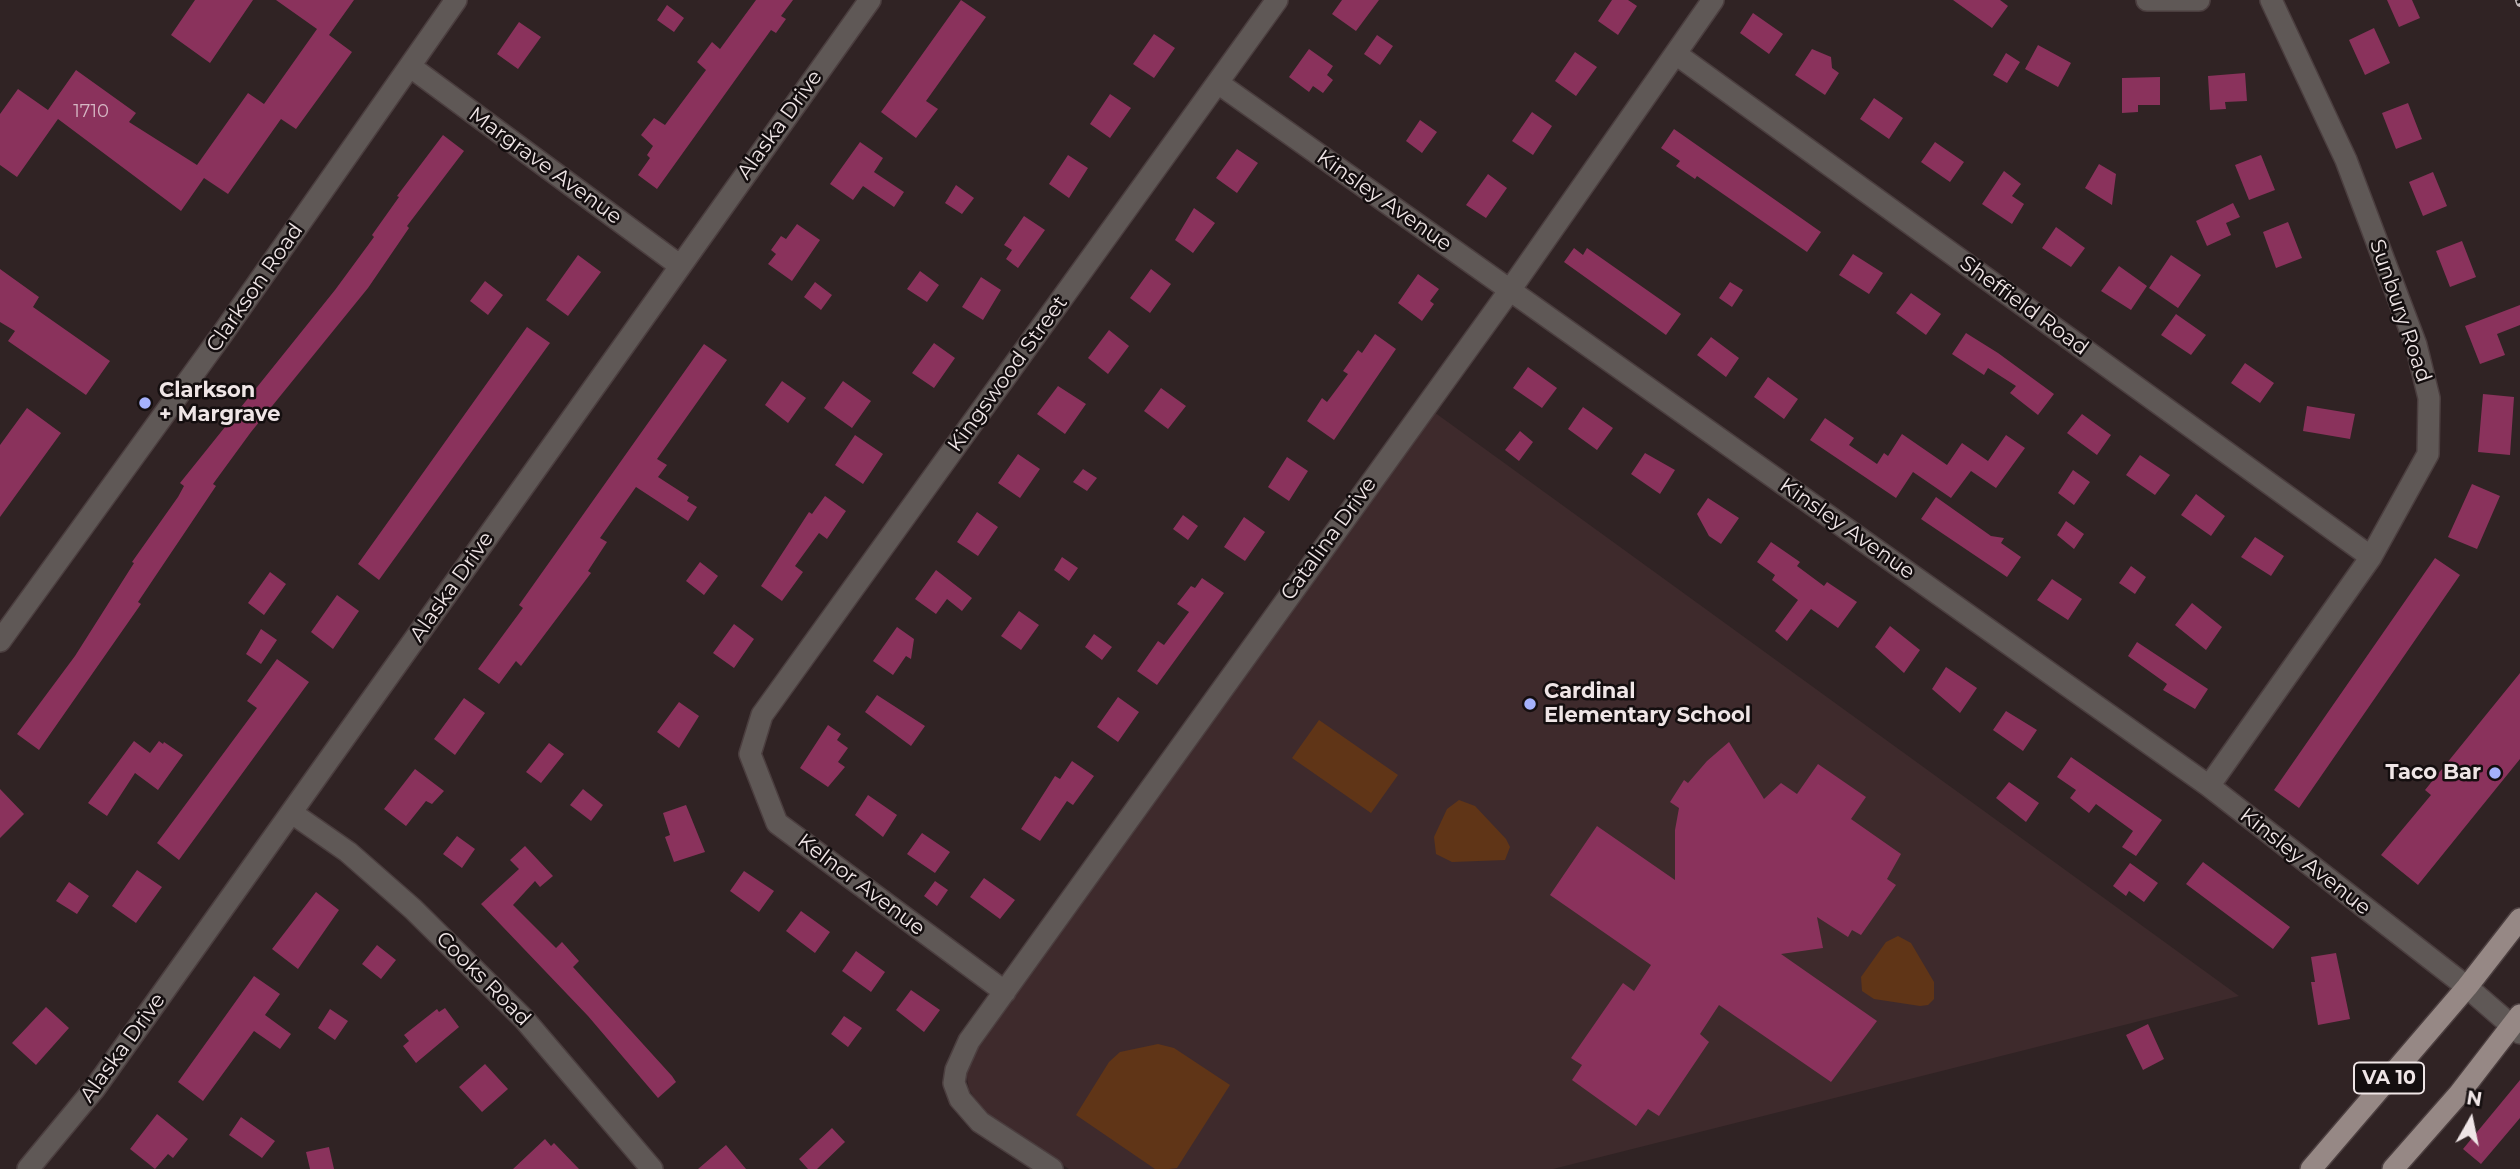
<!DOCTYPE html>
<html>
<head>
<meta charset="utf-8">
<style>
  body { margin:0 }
  #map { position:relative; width:2520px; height:1169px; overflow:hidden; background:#302324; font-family:Montserrat,sans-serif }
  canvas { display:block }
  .north { position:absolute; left:2436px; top:1085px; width:70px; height:70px; -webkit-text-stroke:5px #140e0f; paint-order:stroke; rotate:9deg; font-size:19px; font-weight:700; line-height:28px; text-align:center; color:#efe5e6 }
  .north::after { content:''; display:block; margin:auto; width:24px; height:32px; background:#efe5e6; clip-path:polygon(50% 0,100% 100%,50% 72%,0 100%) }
</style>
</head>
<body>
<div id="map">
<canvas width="2520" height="1169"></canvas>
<div class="north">N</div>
</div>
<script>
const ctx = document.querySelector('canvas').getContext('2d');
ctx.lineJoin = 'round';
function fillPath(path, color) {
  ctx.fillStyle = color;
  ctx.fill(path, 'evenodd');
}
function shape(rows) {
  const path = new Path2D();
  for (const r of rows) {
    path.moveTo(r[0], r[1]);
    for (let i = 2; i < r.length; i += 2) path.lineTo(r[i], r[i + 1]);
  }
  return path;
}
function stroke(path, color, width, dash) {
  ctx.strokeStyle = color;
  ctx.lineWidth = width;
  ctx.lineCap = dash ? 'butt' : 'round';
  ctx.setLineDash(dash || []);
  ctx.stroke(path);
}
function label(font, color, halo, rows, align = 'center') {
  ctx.font = font + ' Montserrat,sans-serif';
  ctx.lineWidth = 5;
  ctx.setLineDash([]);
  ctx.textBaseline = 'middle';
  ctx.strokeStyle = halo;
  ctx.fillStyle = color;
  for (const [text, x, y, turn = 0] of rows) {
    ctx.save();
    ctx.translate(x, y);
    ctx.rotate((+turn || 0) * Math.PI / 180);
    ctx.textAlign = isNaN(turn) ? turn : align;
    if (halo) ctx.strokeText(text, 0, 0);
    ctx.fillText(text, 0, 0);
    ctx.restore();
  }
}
const built = shape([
  [1434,412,2239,996,1553,1169,1069,1169,992,1119,979,1106,969,1089,966,1072,974,1050]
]);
const green = shape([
  [1319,720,1398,775,1371,813,1292,758],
  [1459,800,1475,806,1506,839,1510,847,1505,860,1452,862,1436,854,1434,837,1447,809],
  [1898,936,1911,943,1934,982,1934,999,1928,1005,1920,1006,1874,999,1862,991,1861,977,1886,942],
  [1158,1044,1174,1048,1230,1085,1177,1168,1169,1169,1155,1169,1076,1115,1109,1062,1120,1052]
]);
const building = shape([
  [195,0,253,0,210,63,171,35],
  [276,0,354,0,329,35,352,52,296,129,281,119,228,194,204,178,181,211,58,119,17,177,0,165,0,114,18,89,48,110,76,70,136,113,129,122,197,165,248,93,264,104,317,29],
  [756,0,793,0,781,16,786,19,776,33,771,30,657,189,638,175,650,158,647,155,653,146,641,135,654,118,665,125,706,70,697,62,712,42,720,49],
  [961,0,986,17,926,101,938,109,916,138,881,112],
  [1342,0,1379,0,1356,31,1332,14],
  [1612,0,1628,0,1637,6,1618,35,1598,21],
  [1953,0,2000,0,2008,6,1992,28],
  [2387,0,2412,0,2420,18,2399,27],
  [667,5,684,18,674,32,657,20],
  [1753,13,1783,34,1769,54,1740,33],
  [519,22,541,37,518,69,497,54],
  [2374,28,2390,63,2365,75,2349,40],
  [1154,34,1175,48,1154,78,1133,64],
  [1377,35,1393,46,1380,65,1364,54],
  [2038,45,2071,63,2058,87,2025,69],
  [1309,49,1333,66,1327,75,1333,80,1323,93,1313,86,1309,92,1289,77],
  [1812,49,1831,57,1832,68,1839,73,1825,95,1795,75],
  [1575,52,1597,67,1576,96,1555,81],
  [2006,53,2020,62,2007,83,1993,75],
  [2245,73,2247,101,2225,102,2226,109,2210,110,2208,76],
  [2160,77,2160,105,2138,105,2138,112,2122,113,2122,78],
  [1110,94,1131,108,1110,138,1090,124],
  [1874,98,1903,118,1889,139,1860,119],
  [2408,103,2422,139,2396,149,2382,113],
  [1532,112,1552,126,1533,155,1512,141],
  [1420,120,1437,132,1422,153,1406,141],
  [1674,129,1821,232,1807,252,1697,176,1695,179,1676,166,1680,161,1661,148],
  [443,135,464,151,407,226,409,228,368,288,251,432,213,484,216,486,138,602,141,604,39,750,17,734,75,656,134,563,132,562,178,497,184,486,180,483,335,290,374,237,372,235,399,197,397,196],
  [860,142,883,158,874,172,904,192,894,207,863,186,853,200,830,184],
  [1935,142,1964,162,1950,182,1921,162],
  [1237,149,1258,163,1237,193,1216,178],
  [1068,155,1088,168,1069,198,1049,184],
  [2261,155,2275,190,2249,200,2235,165],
  [2099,164,2116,174,2112,205,2085,188],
  [2004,171,2021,184,2012,196,2024,204,2012,224,1982,204],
  [2433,172,2447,206,2423,216,2409,182],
  [1488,174,1507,188,1486,218,1466,205],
  [956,185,974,198,962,214,945,203],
  [2233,203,2240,217,2226,223,2231,235,2207,246,2196,221],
  [1194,208,1215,223,1193,253,1175,240],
  [1024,216,1045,230,1018,268,1006,259,1012,250,1004,245],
  [2288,222,2302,258,2276,268,2263,232],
  [797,224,820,240,792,281,768,264,776,254,771,250,781,236,786,239],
  [2056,227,2085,248,2071,267,2042,248],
  [2462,241,2476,277,2450,287,2436,251],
  [1574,248,1583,255,1587,248,1681,314,1666,335,1564,262],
  [1853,254,1883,273,1869,294,1839,275],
  [578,255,601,272,568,316,546,300],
  [2171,255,2201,275,2178,308,2149,288],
  [2119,266,2147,286,2131,310,2101,291],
  [0,269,39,297,33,307,110,361,86,395,8,341,15,331,0,322],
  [1151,269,1171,284,1150,313,1130,298],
  [920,271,939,285,927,302,907,289],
  [1418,274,1439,289,1430,301,1434,304,1422,321,1398,303],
  [981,277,1001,290,983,320,962,307],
  [485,281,503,295,488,315,470,301],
  [815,282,832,295,821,310,804,297],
  [1730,282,1743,290,1732,307,1719,298],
  [1911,293,1941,314,1926,335,1896,313],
  [2520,305,2520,325,2497,334,2505,355,2480,364,2465,326],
  [2176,314,2206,335,2191,355,2161,335],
  [527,327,550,343,379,580,358,564],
  [1109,330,1129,346,1108,374,1088,358],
  [1966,333,1998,353,2054,394,2038,415,2010,393,2016,386,1988,368,1984,375,1952,354],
  [1375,334,1396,349,1334,440,1307,421,1322,398,1327,402,1348,374,1343,371,1358,350,1362,353],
  [1711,337,1739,358,1726,377,1697,355],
  [934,343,955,358,934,388,912,373],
  [704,344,727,360,657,459,667,465,658,477,689,497,687,501,697,507,688,521,636,487,600,538,607,542,588,571,591,573,521,666,516,661,499,684,478,669,523,608,519,605],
  [2245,363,2274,383,2260,403,2231,383],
  [1528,367,1557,388,1542,408,1513,388],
  [1768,377,1798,399,1784,419,1754,397],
  [782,381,806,398,788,423,765,405],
  [843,381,871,401,852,428,824,408],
  [1058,386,1086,404,1065,434,1037,414],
  [1161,388,1186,406,1168,429,1144,411],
  [2483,394,2514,397,2510,455,2478,452],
  [2307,406,2355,414,2350,439,2303,431],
  [1583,407,1613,428,1597,450,1568,429],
  [27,408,61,433,0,517,0,445],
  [2082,414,2111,435,2097,455,2067,433],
  [1825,418,1854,438,1849,445,1877,464,1884,453,1888,456,1902,434,1947,465,1962,443,1988,461,2006,435,2025,448,1996,488,1971,471,1951,498,1913,472,1896,498,1810,440],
  [1520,431,1533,442,1519,461,1505,450],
  [855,435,883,454,863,484,835,465],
  [1645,453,1675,470,1660,494,1631,474],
  [1018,454,1040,469,1020,498,998,483],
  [2140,455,2170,475,2155,495,2126,475],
  [1287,457,1308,471,1289,501,1268,487],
  [1083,469,1097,478,1087,491,1073,482],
  [2073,470,2090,482,2074,505,2058,493],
  [2472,484,2500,496,2477,549,2448,537],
  [2196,494,2225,516,2211,536,2181,515],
  [825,496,846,511,827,539,819,533,795,566,803,572,782,601,761,586,809,512,812,514],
  [1936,497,1991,536,2004,538,2001,543,2021,557,2007,577,1921,519],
  [1708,498,1739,518,1721,544,1709,536,1697,514],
  [977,512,998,527,978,556,957,542],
  [1183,515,1198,526,1188,540,1173,529],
  [1244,517,1265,532,1245,561,1224,547],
  [2066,521,2084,534,2074,549,2057,535],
  [2255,537,2284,556,2271,576,2241,557],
  [1771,542,1800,562,1797,566,1824,586,1827,582,1857,602,1838,628,1811,609,1787,641,1775,631,1798,600,1772,580,1775,575,1757,562],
  [1062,557,1078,568,1069,581,1054,570],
  [2435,558,2460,575,2299,808,2274,790],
  [700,562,718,576,704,595,686,581],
  [2131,566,2146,577,2135,594,2119,583],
  [936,570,972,598,962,611,947,599,936,614,915,599],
  [270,572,286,584,264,615,248,603],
  [1202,578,1224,593,1157,685,1137,671,1158,641,1164,645,1189,612,1177,604,1191,586,1195,588],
  [2052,579,2082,599,2068,620,2037,600],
  [337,595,359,611,333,649,311,632],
  [2192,603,2222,627,2206,650,2175,625],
  [1019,611,1039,625,1021,650,1001,636],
  [734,624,754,639,734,668,713,653],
  [1890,626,1920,650,1904,673,1875,647],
  [897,627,914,639,911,659,906,656,893,675,873,661],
  [261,629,277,640,261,664,246,654],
  [1094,634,1112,647,1102,660,1085,647],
  [2137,642,2208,689,2195,709,2163,690,2167,684,2128,656],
  [277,659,309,682,179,860,157,843,257,708,247,701],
  [1946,667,1977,688,1960,713,1932,689],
  [2520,673,2520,759,2418,885,2381,855,2431,795,2425,790],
  [877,695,925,726,911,746,865,712],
  [1118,697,1139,712,1118,742,1097,727],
  [464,698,485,713,455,755,434,739],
  [679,702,699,716,679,748,657,732],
  [2006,711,2037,730,2023,751,1993,730],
  [828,725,841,734,837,740,848,748,838,762,845,767,828,787,800,768],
  [134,741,150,753,159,741,163,744,164,742,183,755,158,790,135,773,107,816,88,803],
  [1729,742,1764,799,1781,783,1797,794,1818,764,1866,797,1851,819,1901,854,1887,879,1896,885,1861,935,1852,930,1848,937,1817,917,1823,948,1781,954,1877,1021,1831,1082,1719,1005,1700,1034,1709,1042,1659,1116,1648,1109,1636,1126,1572,1080,1582,1065,1571,1058,1623,983,1634,991,1651,965,1550,895,1597,826,1675,880,1675,830,1679,808,1670,802,1684,780,1688,783,1707,761],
  [549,743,564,754,541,783,526,772],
  [2071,757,2162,820,2136,856,2122,847,2133,831,2096,804,2089,813,2070,798,2076,790,2057,777],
  [1072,761,1094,776,1073,805,1067,801,1040,841,1021,829,1055,776,1060,779],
  [415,769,444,791,432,804,426,801,406,826,384,809],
  [2009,782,2039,803,2026,822,1996,798],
  [0,789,24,814,0,838],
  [583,789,603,805,591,821,570,805],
  [868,795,897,815,883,837,855,815],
  [686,805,705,852,674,862,665,837,670,835,663,813],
  [922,833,950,852,935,873,907,854],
  [457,836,475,849,462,868,443,854],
  [525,846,553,876,540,887,535,881,513,905,556,948,562,942,579,961,573,967,672,1076,676,1082,658,1098,588,1016,481,904,519,869,510,860],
  [2203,862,2290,927,2273,949,2186,884],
  [2130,863,2158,883,2144,902,2129,891,2126,896,2113,886],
  [137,870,162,887,136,923,112,906],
  [744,871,774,891,759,912,730,891],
  [984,878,1015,900,1000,919,970,897],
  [935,881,948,890,937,906,924,896],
  [69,882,89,896,77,914,56,901],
  [316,892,339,910,298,969,272,949],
  [801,911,830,932,815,953,786,931],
  [377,945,396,960,381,979,362,964],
  [856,951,885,972,871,992,842,971],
  [2336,953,2350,1019,2318,1025,2311,982,2315,982,2311,957],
  [254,976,280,994,265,1015,291,1034,280,1049,254,1031,203,1101,178,1082],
  [911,990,940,1010,924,1032,896,1010],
  [46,1007,69,1028,36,1065,12,1043],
  [445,1008,459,1027,416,1063,403,1046,409,1041,404,1035,437,1009,439,1012],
  [330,1009,348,1021,335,1040,318,1028],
  [844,1016,862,1028,848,1047,831,1034],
  [2148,1024,2164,1059,2143,1070,2126,1035],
  [485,1064,508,1089,482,1112,459,1087],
  [2520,1080,2520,1118,2481,1164,2463,1149],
  [157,1114,188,1139,173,1158,168,1154,155,1169,130,1149],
  [241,1117,275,1141,262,1158,229,1135],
  [832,1128,845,1142,817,1169,808,1169,799,1159],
  [545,1139,551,1146,554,1143,579,1169,513,1169],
  [726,1145,746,1169,698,1169],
  [329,1147,334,1169,310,1169,306,1152]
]);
const minor = shape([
  [2147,0,2199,0],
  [1676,54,2371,557],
  [411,67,679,265],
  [1218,83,2209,786,2467,987,2520,1033],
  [0,641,223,333,456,0],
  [2209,786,2371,557,2428,454,2429,398,2416,345,2346,160,2271,0],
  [292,813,348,852,413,909,524,1019,652,1169],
  [1005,992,777,823,750,754,762,715,1277,0],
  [28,1169,95,1088,870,0],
  [1052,1169,980,1122,960,1099,954,1083,956,1070,969,1041,1510,290,1713,0]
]);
const major = shape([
  [2311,1169,2467,987,2520,919],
  [2393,1169,2459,1094,2520,1015]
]);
const rail = shape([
  [2519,0,2520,3]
]);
const markers = [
  [145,403,7,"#a5b1fc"],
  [1530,704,7,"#a5b1fc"],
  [2495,773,7,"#a5b1fc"]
];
const numberNames = [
  ["1710",91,112]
];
const shields = [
  [2389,1078,70]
];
const shieldNames = [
  ["VA 10",2389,1078]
];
const streetNames = [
  ["Alaska Drive",780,125,-54],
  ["Margrave Avenue",545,166,36],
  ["Kinsley Avenue",1384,201,35],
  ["Clarkson Road",255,288,-55],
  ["Sheffield Road",2024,306,36],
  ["Sunbury Road",2400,311,71],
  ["Kingswood Street",1008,374,-54],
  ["Kinsley Avenue",1847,529,35],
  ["Catalina Drive",1329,539,-54],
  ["Alaska Drive",452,587,-55],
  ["Kinsley Avenue",2305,862,38],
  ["Kelnor Avenue",861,885,37],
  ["Cooks Road",483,979,45],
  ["Alaska Drive",123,1048,-54]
];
const poiNames = [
  ["Clarkson",159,391],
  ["+ Margrave",159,415],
  ["Cardinal",1544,692],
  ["Elementary School",1544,716],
  ["Taco Bar",2481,773,"right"]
];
fillPath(built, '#3e2a2c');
fillPath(green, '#603517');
fillPath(building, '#8a325c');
stroke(minor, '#4b3e3f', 24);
stroke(major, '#4b3e3f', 24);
stroke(minor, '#5f5856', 21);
stroke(major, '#968885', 21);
stroke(rail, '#c3b9ba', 8);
stroke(rail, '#140e0f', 5, [16]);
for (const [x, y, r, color] of markers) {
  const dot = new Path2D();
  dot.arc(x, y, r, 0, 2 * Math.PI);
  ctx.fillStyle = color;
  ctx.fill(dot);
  stroke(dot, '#140e0f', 2.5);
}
label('18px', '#d6b8c4', null, numberNames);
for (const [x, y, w] of shields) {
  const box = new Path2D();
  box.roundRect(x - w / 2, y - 15.5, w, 31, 5);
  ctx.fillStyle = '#140e0f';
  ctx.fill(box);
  stroke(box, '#efe5e6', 2);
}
label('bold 19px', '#efe5e6', null, shieldNames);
label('21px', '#efe5e6', '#140e0f', streetNames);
label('bold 21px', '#efe5e6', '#140e0f', poiNames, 'left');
</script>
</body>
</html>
